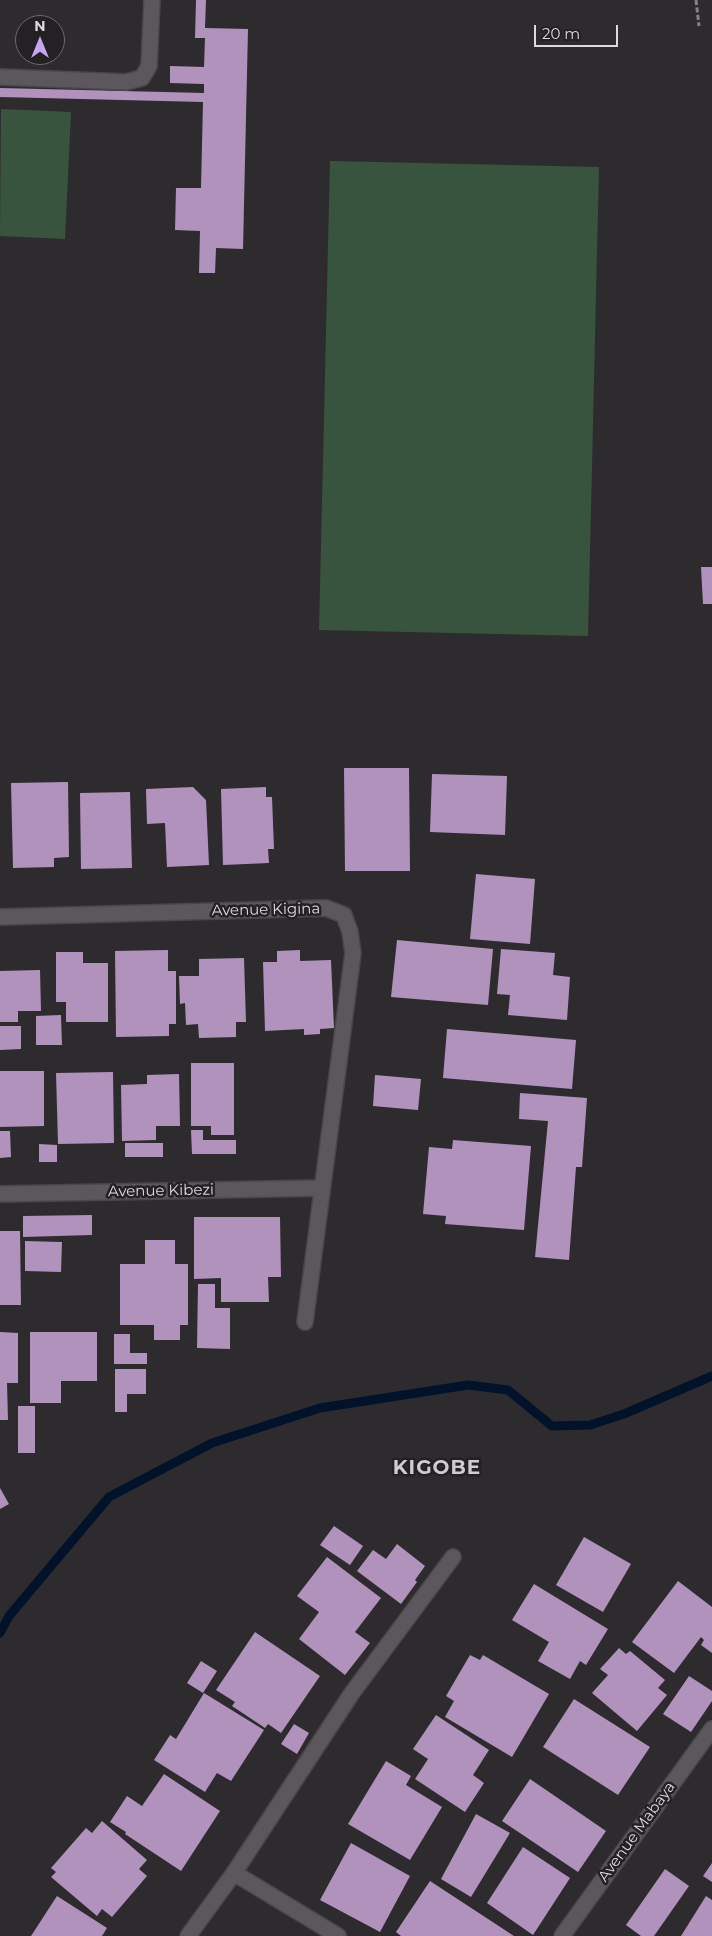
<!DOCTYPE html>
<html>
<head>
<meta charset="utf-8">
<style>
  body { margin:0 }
  #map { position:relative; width:712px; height:1936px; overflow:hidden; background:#2e2b2f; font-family:Montserrat,sans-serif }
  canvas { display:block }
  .north { position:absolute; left:15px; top:15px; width:50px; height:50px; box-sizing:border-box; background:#242125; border:1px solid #6e6b6f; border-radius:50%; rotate:0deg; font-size:14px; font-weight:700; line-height:20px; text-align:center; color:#dcdadd }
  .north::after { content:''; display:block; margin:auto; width:18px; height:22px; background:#c7a6f0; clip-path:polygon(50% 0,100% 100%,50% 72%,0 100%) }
  .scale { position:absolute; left:534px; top:25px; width:84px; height:22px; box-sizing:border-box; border:2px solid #dcdadd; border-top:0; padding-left:6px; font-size:15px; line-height:18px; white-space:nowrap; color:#dcdadd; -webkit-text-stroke:4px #242125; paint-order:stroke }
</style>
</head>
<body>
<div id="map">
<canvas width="712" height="1936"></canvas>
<div class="north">N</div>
<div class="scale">20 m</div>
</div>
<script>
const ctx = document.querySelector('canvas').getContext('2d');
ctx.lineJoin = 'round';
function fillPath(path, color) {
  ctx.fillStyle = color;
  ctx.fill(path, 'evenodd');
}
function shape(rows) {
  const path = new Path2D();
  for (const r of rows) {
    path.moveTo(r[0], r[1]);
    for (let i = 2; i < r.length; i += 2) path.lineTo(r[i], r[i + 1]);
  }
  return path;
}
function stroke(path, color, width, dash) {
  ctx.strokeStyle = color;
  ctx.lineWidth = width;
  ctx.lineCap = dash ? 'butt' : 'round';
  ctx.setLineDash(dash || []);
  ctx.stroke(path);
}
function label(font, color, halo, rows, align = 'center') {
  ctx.font = font + ' Montserrat,sans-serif';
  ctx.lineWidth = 5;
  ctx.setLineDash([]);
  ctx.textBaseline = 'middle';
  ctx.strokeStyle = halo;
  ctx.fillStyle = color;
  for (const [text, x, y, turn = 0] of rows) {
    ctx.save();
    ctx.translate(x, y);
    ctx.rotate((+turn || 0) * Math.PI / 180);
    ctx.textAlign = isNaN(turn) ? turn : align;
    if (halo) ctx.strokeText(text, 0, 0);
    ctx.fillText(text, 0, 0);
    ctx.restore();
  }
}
const green = shape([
  [1,109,71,112,65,239,0,236],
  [330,161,599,167,588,636,319,630]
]);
const stream = shape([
  [0,1633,9,1616,109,1497,212,1443,320,1408,468,1385,508,1390,552,1426,590,1425,624,1414,712,1376]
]);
const building = shape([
  [196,0,206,0,205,28,248,29,243,249,216,248,215,273,199,273,200,231,175,230,176,188,201,188,203,102,0,97,0,88,204,93,204,84,170,83,170,66,204,67,205,38,195,38],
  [701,567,712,567,712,604,703,604],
  [344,768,409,768,410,871,345,871],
  [432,774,507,776,505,835,430,832],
  [68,782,69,857,54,858,54,867,13,868,11,783],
  [193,787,206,800,209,865,167,867,165,823,147,824,146,789],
  [266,787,266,797,272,797,274,849,268,849,269,863,223,865,221,789],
  [130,792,132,868,81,869,80,793],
  [476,874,535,879,530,944,470,939],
  [397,940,493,949,488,1005,391,997],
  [501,949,555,953,553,975,570,977,567,1020,508,1015,510,995,497,994],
  [168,950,168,971,176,971,176,1024,169,1024,169,1036,116,1037,115,951],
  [300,950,300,961,331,960,334,1028,320,1029,320,1034,304,1035,304,1029,265,1031,263,962,277,962,277,951],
  [56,952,83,952,83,963,108,963,108,1022,66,1022,66,1002,56,1002],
  [244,958,246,1022,236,1022,236,1037,199,1038,198,1024,186,1025,185,1003,180,1004,179,976,199,976,199,959],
  [40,970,41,1011,18,1011,18,1022,0,1022,0,971],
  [61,1015,62,1045,36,1045,36,1016],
  [0,1026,21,1026,21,1049,0,1050],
  [447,1029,576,1040,572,1089,443,1078],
  [191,1063,234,1063,234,1135,211,1135,211,1126,191,1126],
  [0,1071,44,1071,44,1126,0,1127],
  [113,1072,114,1143,58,1144,56,1073],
  [179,1074,180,1126,156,1126,156,1140,122,1141,121,1085,147,1084,147,1075],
  [375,1075,421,1079,418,1110,373,1106],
  [520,1093,587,1098,582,1167,576,1167,569,1260,535,1257,548,1121,519,1119],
  [191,1130,203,1130,203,1140,236,1140,236,1154,192,1154],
  [0,1131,10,1131,11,1157,0,1158],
  [453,1140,531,1146,524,1230,445,1224,446,1216,423,1214,429,1147,452,1149],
  [125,1143,163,1143,163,1157,125,1157],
  [39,1144,57,1145,57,1162,39,1162],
  [92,1215,92,1235,23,1237,23,1216],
  [194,1217,280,1217,281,1277,268,1277,269,1302,221,1302,221,1278,194,1279],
  [0,1231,20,1231,21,1305,0,1305],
  [145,1240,175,1240,175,1264,188,1264,188,1325,180,1325,180,1340,154,1340,154,1325,120,1325,120,1264,145,1264],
  [25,1241,62,1242,61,1272,25,1271],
  [198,1284,215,1284,215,1308,230,1308,230,1349,197,1348],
  [0,1332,18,1333,18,1383,7,1383,8,1420,0,1420],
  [30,1332,97,1332,97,1381,61,1381,61,1403,30,1403],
  [114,1334,130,1334,130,1353,147,1353,147,1364,114,1364],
  [115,1369,146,1369,146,1394,127,1394,127,1412,115,1412],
  [18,1406,35,1406,35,1453,18,1453],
  [0,1488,9,1504,0,1509],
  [334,1526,363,1546,350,1565,320,1545],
  [584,1537,631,1564,603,1612,556,1585],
  [397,1544,425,1566,415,1580,417,1582,401,1604,357,1571,373,1550,386,1559],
  [327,1557,381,1598,355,1632,370,1643,345,1675,299,1639,319,1612,297,1596],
  [678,1581,712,1607,712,1653,701,1645,704,1640,701,1637,674,1673,632,1642],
  [534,1584,608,1629,586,1665,580,1661,570,1679,538,1661,549,1642,512,1620],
  [255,1632,320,1676,281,1733,268,1724,265,1728,232,1706,235,1702,216,1690],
  [619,1648,626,1654,630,1651,665,1680,658,1688,667,1695,637,1731,592,1693,608,1675,600,1669],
  [470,1655,480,1660,483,1655,549,1694,512,1757,445,1717,454,1701,446,1696],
  [201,1661,217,1671,203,1693,187,1683],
  [689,1676,712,1691,712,1701,691,1732,663,1714],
  [204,1693,264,1730,231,1781,217,1773,205,1792,154,1760,170,1735,176,1739],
  [574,1699,650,1747,618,1795,543,1747],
  [436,1715,489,1750,473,1775,484,1783,465,1812,415,1779,428,1759,413,1749],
  [294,1724,309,1733,297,1754,281,1744],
  [386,1761,411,1776,406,1785,442,1807,410,1860,348,1824],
  [164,1774,220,1811,181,1871,125,1834,126,1832,110,1822,127,1796,142,1806],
  [530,1779,606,1831,578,1872,502,1821],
  [476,1814,510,1833,471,1897,441,1879],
  [102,1821,147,1860,139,1869,147,1876,112,1917,102,1909,97,1916,51,1877,56,1872,51,1868,86,1828,92,1833],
  [351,1843,410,1876,380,1932,320,1900],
  [523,1847,570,1878,533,1935,487,1903],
  [712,1863,712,1882,703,1876],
  [665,1869,689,1886,654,1936,641,1936,626,1925],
  [430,1881,514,1936,401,1936,396,1932],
  [57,1896,107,1928,102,1936,31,1936],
  [706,1896,712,1900,712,1936,681,1936]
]);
const path = shape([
  [696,0,699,26]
]);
const minor = shape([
  [0,77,126,82,142,78,149,66,152,0],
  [0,917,326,908,344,915,350,932,353,953,305,1322],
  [0,1194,322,1188],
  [234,1873,338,1936],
  [188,1936,234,1873,352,1693,453,1557],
  [562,1936,712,1729]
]);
const streetNames = [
  ["Avenue Kigina",266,910,-1],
  ["Avenue Kibezi",161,1191,-1],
  ["Avenue Mabaya",637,1832,-54]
];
const districtNames = [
  ["KIGOBE",437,1468]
];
fillPath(green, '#39543e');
stroke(stream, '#00132b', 9);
fillPath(building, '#b192bd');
stroke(minor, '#49474a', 18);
stroke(path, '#868487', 3, [5, 2.5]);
stroke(minor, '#5b575c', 15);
label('15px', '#dcdadd', '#242125', streetNames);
ctx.letterSpacing = '1px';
label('bold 20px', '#cfcbd1', '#242125', districtNames);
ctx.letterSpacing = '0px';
</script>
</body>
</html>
